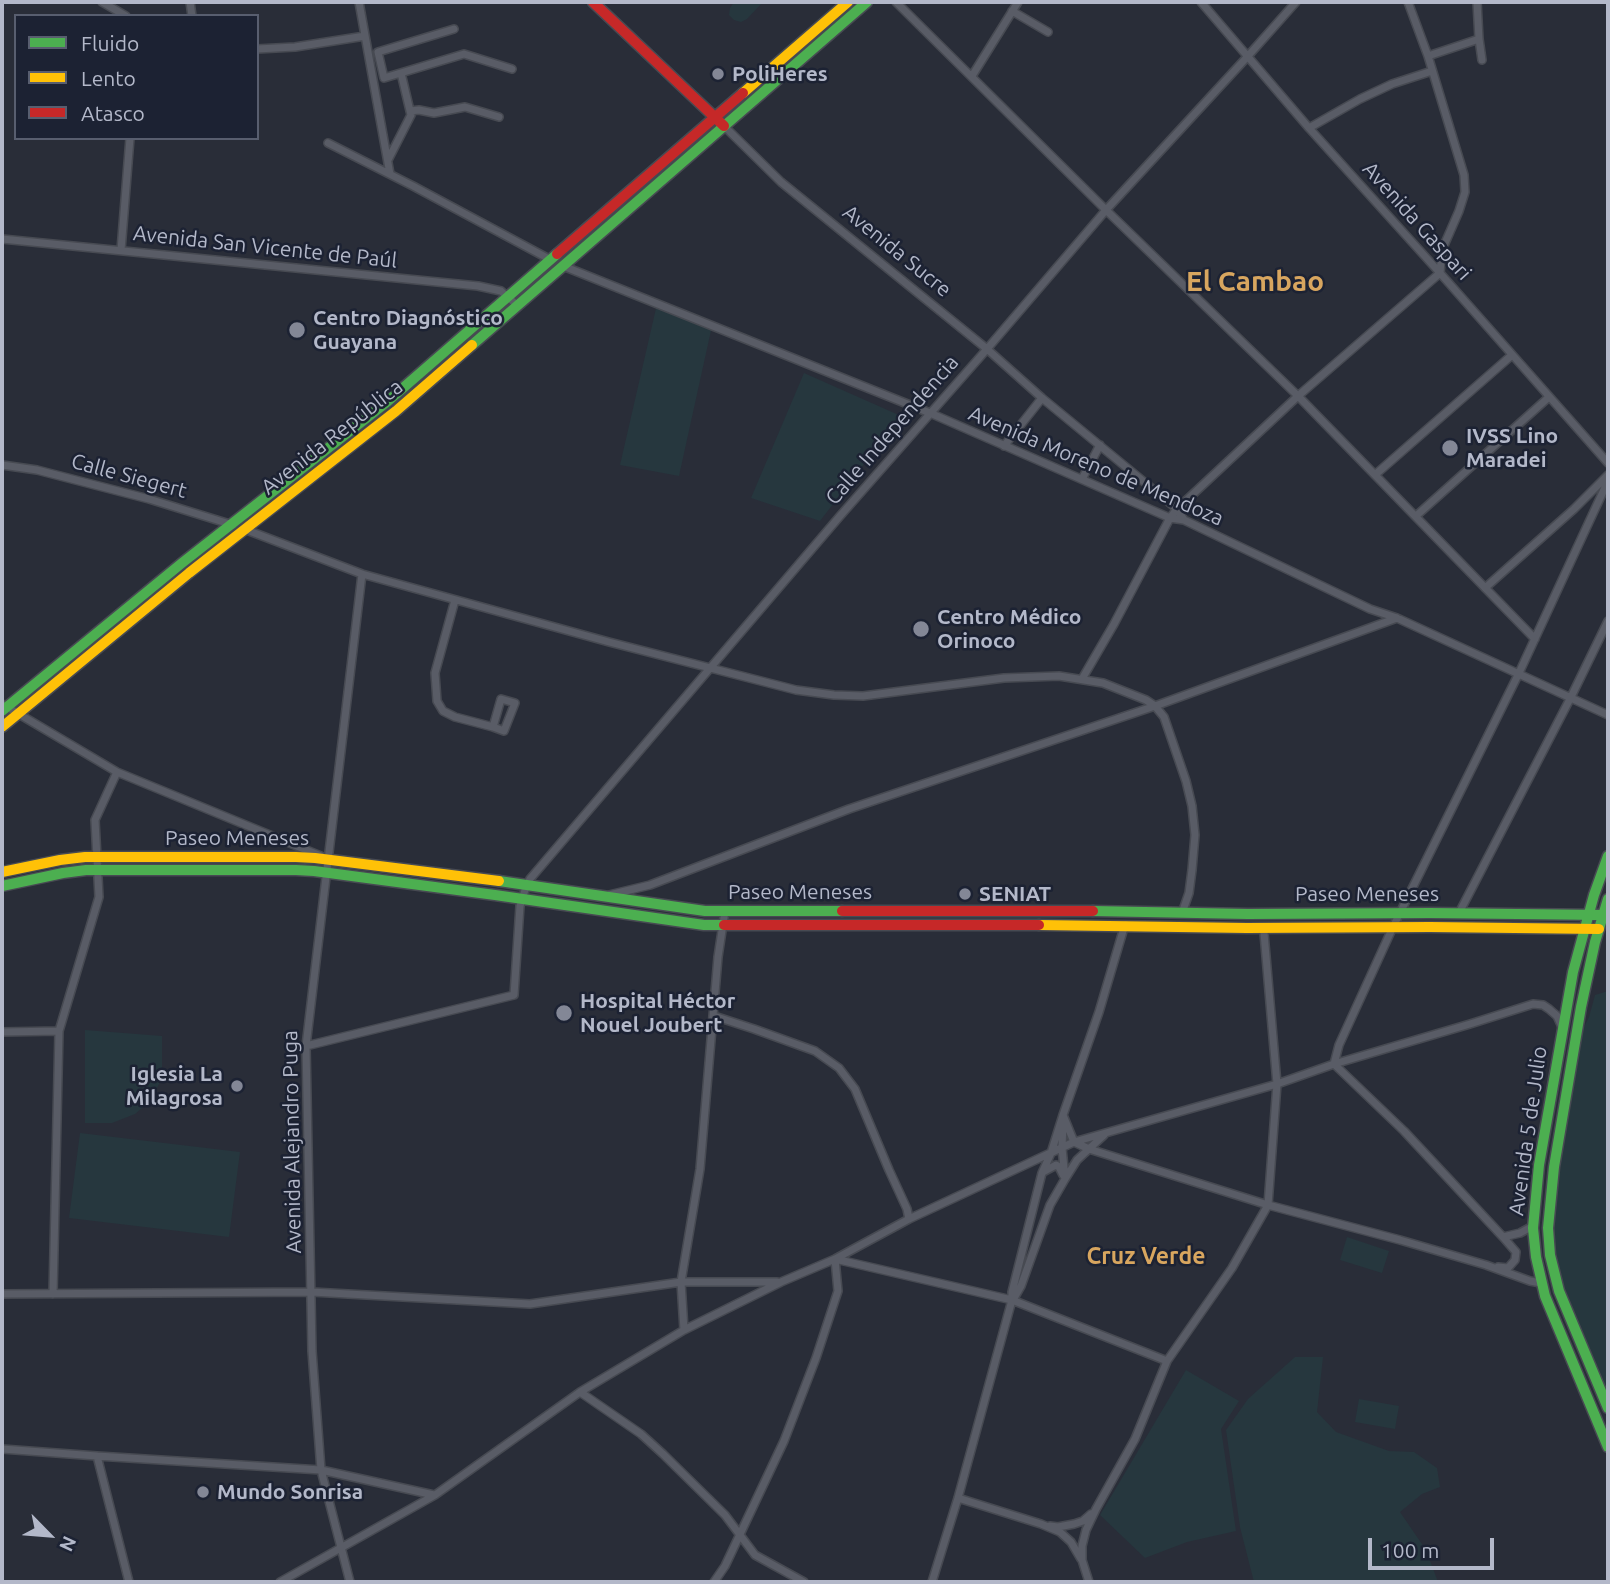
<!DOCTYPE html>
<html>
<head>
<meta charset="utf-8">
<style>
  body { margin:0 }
  #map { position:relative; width:1610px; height:1584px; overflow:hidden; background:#292d38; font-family:Ubuntu,sans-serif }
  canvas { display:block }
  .frame { position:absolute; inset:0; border:4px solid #b3b8c9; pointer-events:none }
  .legend { position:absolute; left:14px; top:14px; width:245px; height:126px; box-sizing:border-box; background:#1c2233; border:2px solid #585e6f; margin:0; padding:9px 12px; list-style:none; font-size:21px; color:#b3b8c9 }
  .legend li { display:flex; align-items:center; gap:14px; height:35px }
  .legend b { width:35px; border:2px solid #585e6f }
  .north { position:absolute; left:14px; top:1500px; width:70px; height:70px; -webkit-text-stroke:5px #1c2233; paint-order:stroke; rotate:115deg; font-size:19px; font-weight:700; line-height:28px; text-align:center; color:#b3b8c9 }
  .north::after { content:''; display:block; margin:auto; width:24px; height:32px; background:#b3b8c9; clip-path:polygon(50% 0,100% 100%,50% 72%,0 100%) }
  .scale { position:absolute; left:1368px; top:1538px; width:126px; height:32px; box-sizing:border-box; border:4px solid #b3b8c9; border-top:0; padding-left:9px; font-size:21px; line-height:24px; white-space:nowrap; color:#b3b8c9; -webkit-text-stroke:5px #1c2233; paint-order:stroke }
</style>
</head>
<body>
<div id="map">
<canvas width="1610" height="1584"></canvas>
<div class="frame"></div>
<ul class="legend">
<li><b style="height:9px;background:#4caf50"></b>Fluido</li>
<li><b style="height:9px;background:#ffc107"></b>Lento</li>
<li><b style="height:9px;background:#c62828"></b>Atasco</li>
</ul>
<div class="north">N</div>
<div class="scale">100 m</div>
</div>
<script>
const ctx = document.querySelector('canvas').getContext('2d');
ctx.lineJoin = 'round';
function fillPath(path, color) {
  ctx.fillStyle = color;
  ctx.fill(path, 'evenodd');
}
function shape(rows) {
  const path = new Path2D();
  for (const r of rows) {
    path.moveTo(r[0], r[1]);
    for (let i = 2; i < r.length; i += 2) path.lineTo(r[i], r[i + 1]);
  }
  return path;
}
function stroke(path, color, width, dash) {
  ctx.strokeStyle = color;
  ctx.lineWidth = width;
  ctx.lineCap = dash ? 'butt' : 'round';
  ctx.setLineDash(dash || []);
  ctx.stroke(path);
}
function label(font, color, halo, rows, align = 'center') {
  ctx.font = font + ' Ubuntu,sans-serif';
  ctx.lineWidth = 5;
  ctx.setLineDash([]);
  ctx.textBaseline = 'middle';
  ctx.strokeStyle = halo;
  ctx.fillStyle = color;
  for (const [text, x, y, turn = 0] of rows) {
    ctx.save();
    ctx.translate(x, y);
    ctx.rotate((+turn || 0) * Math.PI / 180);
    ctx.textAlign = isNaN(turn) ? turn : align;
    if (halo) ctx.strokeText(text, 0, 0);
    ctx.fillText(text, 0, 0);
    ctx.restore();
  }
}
const green = shape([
  [734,2,763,2,747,19,741,22,734,20,729,15,730,8],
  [657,304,712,326,679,476,620,465],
  [804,373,901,416,820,521,751,498],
  [1608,991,1608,1401,1564,1304,1551,1236,1552,1198,1578,1039,1589,1017,1595,995],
  [85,1030,162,1036,162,1067,160,1082,151,1100,135,1114,112,1123,85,1123],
  [80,1133,240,1152,229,1237,69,1218],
  [1347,1237,1389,1251,1382,1273,1340,1260],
  [1295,1357,1323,1357,1317,1412,1336,1432,1389,1451,1414,1452,1437,1468,1440,1487,1422,1494,1400,1512,1426,1550,1438,1582,1254,1582,1240,1527,1226,1430,1248,1399],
  [1186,1370,1239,1401,1221,1429,1236,1531,1187,1542,1145,1558,1100,1515],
  [1359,1399,1399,1406,1395,1429,1355,1422]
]);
const street = shape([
  [102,2,126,16],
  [190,2,192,16],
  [359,2,390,174],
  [896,2,1106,210,1298,396,1535,639],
  [1201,2,1309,128,1440,273,1608,463],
  [1012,11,1048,32],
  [454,29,378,52,384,78,464,54,512,69],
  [1479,39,1482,60],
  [257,49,295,47,365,36],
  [1428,56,1479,39,1477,2],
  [972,76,1018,2],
  [410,111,419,110,434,113,465,107,499,117],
  [724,126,781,182,987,349,1042,398,1177,509,1184,520],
  [1309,128,1360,99,1392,84,1432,71],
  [328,143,413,186,551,260],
  [388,160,411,115,401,73],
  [2,239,478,286,501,291,518,306],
  [121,250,130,138],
  [563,266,930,413,1170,518,1184,520,1370,609,1397,618,1608,715],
  [1004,446,1042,398],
  [2,465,37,470,149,499,233,525],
  [1376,474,1512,355],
  [1082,479,1100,445],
  [1416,516,1549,397],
  [244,529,362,574,609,642,796,690,834,695,863,696,1004,678,1059,676,1103,683,1146,700,1155,706,1164,717,1186,781,1192,806,1195,835,1192,870,1189,893,1182,913],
  [1485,588,1574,509,1608,475],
  [455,600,435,673,437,701,443,711,455,717,493,727],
  [1082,679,1114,624,1170,518,1177,509,1298,396,1440,273,1442,250,1459,211,1465,192,1464,175,1428,56,1408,2],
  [501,699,515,703,504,731,493,727,501,699],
  [2,704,117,772,321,856],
  [609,895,650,885,849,809,1155,706,1397,618],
  [1459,913,1571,697,1608,621],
  [714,1016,754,1029,815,1051,839,1068,855,1089,889,1170,907,1209,909,1219],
  [2,1032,59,1031],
  [306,1046,514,995,520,906,525,890,530,879,840,516,987,349,1106,210,1248,56,1296,2],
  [1063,1115,1074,1142,1089,1149,1268,1205,1400,1240,1486,1265,1530,1281,1541,1283],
  [1063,1123,1062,1148,1065,1178],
  [1043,1172,1056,1165,1059,1167,1063,1175],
  [1533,1226,1520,1233,1503,1237,1404,1131,1334,1064,1339,1045,1393,927,1519,673,1608,481],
  [1498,1267,1508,1268,1515,1260,1516,1252,1503,1237],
  [2,1294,312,1292,530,1304,681,1282,777,1282],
  [53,1294,59,1031,99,897,95,820,117,772],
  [1013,1300,1021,1286,1050,1205,1065,1179,1077,1160,1104,1135],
  [684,1330,681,1282,700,1169,718,957,725,911],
  [580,1392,641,1434,663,1454,725,1515,755,1555,804,1582],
  [2,1449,97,1456,321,1470,434,1495],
  [97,1456,129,1582],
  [958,1498,1041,1524,1060,1532,1071,1542,1081,1559],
  [1050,1526,1058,1527,1074,1524,1083,1521,1091,1514],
  [280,1582,435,1495,580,1392,684,1330,781,1282,835,1259,909,1219,1074,1142,1277,1084,1334,1064,1470,1024,1533,1004,1543,1005,1549,1009,1557,1016,1562,1027],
  [350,1582,321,1470,312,1351,306,1046,362,574],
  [714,1582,725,1566,784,1441,816,1358,838,1291,835,1259,1012,1300,1167,1361],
  [932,1582,958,1498,1012,1300,1012,1292,1042,1173,1051,1153,1063,1115,1099,1012,1123,931,1126,925],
  [1089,1582,1082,1560,1082,1546,1086,1530,1096,1509,1135,1439,1167,1361,1232,1268,1268,1205,1277,1084,1264,933,1266,928]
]);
const fast = shape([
  [472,345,867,2],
  [2,711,182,563,388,401,557,254],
  [1608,856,1594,895,1573,972,1539,1165,1533,1228,1536,1257,1545,1296,1608,1447],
  [499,881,705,911,842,911],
  [2,886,63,873,86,870,296,870,314,871,495,895,704,925,724,925],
  [1608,899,1595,942,1581,1007,1554,1167,1548,1228,1550,1255,1559,1291,1608,1408],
  [1093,911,1248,914,1430,913,1604,915]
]);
const slow = shape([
  [743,93,848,2],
  [2,727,189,573,396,411,472,345],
  [2,872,60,860,85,857,296,857,315,858,499,881],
  [1039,925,1247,928,1430,927,1599,929]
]);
const jam = shape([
  [593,2,724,126],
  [557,254,743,93],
  [842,911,1093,911],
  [724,925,1039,925]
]);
const markers = [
  [718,74,7,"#838796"],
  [297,330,9,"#838796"],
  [1450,448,9,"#838796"],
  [921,629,9,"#838796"],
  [965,894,7,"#838796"],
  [564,1013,9,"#838796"],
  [237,1086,7,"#838796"],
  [203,1492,7,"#838796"]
];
const poiNames = [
  ["PoliHeres",732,74],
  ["Centro Diagnóstico",313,318],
  ["Guayana",313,342],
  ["IVSS Lino",1466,436],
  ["Maradei",1466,460],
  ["Centro Médico",937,617],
  ["Orinoco",937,641],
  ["SENIAT",979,894],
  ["Hospital Héctor",580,1001],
  ["Nouel Joubert",580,1025],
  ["Iglesia La",223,1074,"right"],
  ["Milagrosa",223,1098,"right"],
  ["Mundo Sonrisa",217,1492]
];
const streetNames = [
  ["Avenida Gaspari",1417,221,48],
  ["Avenida San Vicente de Paúl",265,247,6],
  ["Avenida Sucre",897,251,39],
  ["Calle Independencia",892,430,-49],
  ["Avenida República",332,437,-38],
  ["Avenida Moreno de Mendoza",1096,466,23],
  ["Calle Siegert",129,476,15],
  ["Paseo Meneses",237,838],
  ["Paseo Meneses",800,892],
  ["Paseo Meneses",1367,894],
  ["Avenida 5 de Julio",1528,1131,-82],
  ["Avenida Alejandro Puga",292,1142,-91]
];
const neighbourhoodNames = [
  ["Cruz Verde",1146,1256]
];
const districtNames = [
  ["El Cambao",1255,282]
];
fillPath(green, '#26373e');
stroke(street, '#474a52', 10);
stroke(fast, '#474a52', 13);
stroke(slow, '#474a52', 13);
stroke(jam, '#474a52', 13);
stroke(street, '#595c66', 7);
stroke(fast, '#4caf50', 10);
stroke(slow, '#ffc107', 10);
stroke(jam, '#c62828', 10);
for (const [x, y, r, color] of markers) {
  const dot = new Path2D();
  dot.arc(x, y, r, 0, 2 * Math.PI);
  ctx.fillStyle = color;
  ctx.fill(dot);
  stroke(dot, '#1c2233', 2.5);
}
label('bold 21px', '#b3b8c9', '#1c2233', poiNames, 'left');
label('21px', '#b3b8c9', '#1c2233', streetNames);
label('bold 23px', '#d8a65f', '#1c2233', neighbourhoodNames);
label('bold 28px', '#d8a65f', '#1c2233', districtNames);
</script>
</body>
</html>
